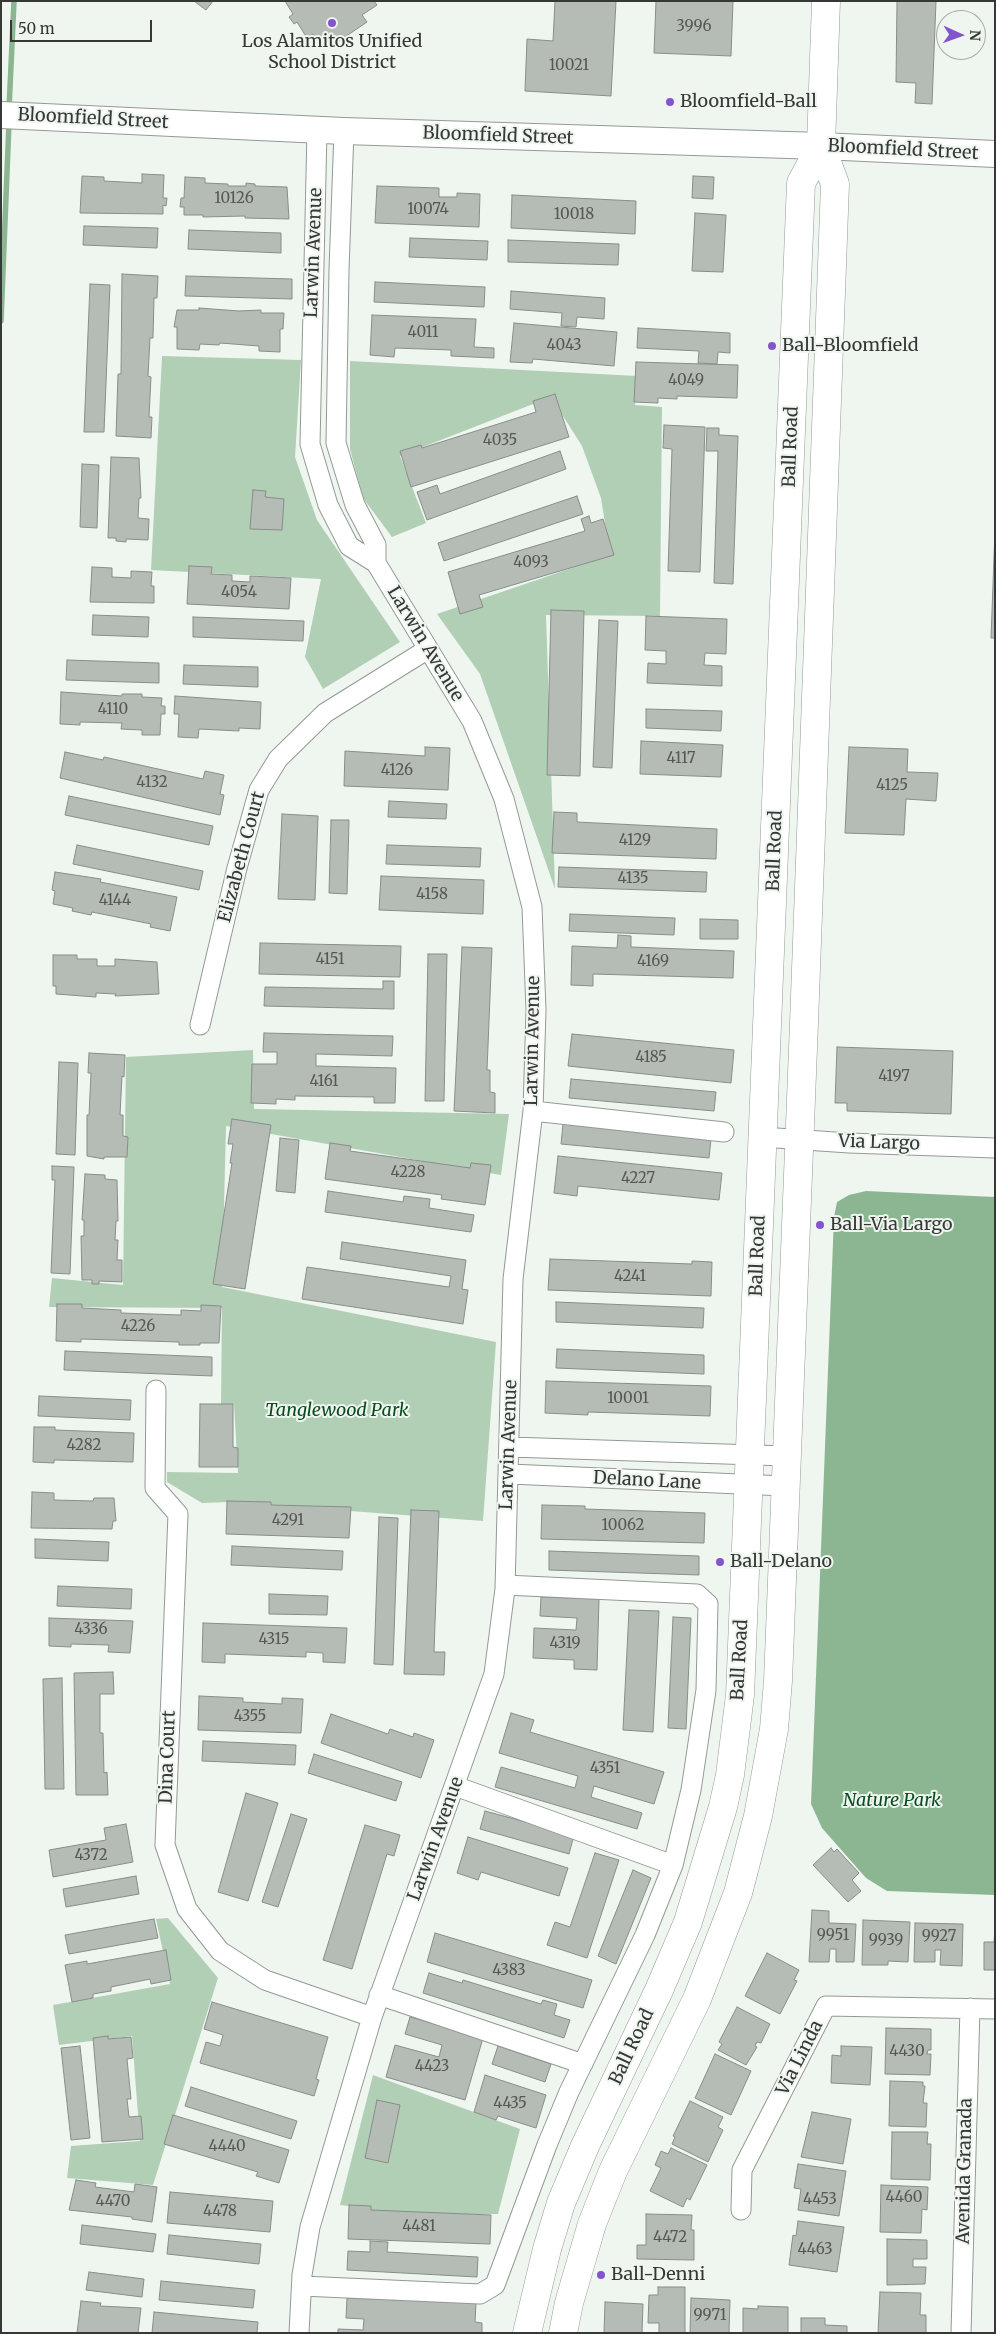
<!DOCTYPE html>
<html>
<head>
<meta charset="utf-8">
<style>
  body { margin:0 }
  #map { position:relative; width:996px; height:2334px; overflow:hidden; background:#eff6f0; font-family:Merriweather,serif }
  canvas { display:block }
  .frame { position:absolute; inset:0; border:2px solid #353835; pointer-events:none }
  .north { position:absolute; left:936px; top:10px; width:50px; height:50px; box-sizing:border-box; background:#eff6f0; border:1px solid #a5aaa5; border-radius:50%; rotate:92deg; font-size:14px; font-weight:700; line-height:20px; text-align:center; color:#353835 }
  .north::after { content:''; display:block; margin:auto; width:18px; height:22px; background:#8454cc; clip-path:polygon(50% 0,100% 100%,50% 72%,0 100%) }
  .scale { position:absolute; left:10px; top:20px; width:142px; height:22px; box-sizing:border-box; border:2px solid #353835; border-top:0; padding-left:6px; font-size:15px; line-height:18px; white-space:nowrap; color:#353835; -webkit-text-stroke:4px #eff6f0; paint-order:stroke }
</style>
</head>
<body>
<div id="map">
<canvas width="996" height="2334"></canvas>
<div class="frame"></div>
<div class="north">N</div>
<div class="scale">50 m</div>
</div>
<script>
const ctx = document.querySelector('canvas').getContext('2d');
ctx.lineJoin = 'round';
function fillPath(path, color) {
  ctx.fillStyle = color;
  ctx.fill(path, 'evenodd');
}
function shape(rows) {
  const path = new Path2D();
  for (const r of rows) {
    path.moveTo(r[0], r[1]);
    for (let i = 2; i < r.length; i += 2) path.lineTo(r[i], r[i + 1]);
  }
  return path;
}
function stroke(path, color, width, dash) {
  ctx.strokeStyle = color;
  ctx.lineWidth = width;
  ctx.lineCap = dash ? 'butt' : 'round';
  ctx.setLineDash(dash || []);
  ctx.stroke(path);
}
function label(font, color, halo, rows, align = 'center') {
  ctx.font = font + ' Merriweather,serif';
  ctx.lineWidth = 4;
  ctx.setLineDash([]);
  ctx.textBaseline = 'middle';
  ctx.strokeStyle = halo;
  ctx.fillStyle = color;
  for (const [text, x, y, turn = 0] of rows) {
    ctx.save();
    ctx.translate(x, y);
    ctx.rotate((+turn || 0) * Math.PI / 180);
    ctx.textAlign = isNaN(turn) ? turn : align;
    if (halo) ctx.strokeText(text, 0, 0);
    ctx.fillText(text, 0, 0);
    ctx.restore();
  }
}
const green = shape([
  [162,356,301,360,295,457,317,520,400,642,323,689,305,657,321,579,151,570],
  [350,361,637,376,635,405,662,407,660,616,546,615,555,889,480,674,437,614,610,555,601,498,582,446,551,397,400,456,426,523,392,537,363,498,350,449],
  [253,1050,254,1109,509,1114,501,1175,226,1126,222,1287,496,1342,483,1521,230,1502,202,1503,167,1482,167,1472,238,1473,234,1404,221,1404,222,1308,49,1307,52,1278,123,1285,126,1057],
  [168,1918,218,1978,153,2185,67,2178,71,2146,140,2141,132,2036,59,2045,53,2005,170,1984,156,1919],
  [373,2075,520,2129,498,2214,368,2215,368,2208,340,2205]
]);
const water = shape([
  [866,1191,995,1197,995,1895,887,1891,866,1878,822,1828,811,1804,834,1217,837,1202,849,1195]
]);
const stream = shape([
  [9,109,14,1],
  [1,321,9,123]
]);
const building = shape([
  [194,1,213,1,206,10,194,1],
  [285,1,374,1,377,5,362,15,367,22,339,41,333,34,319,43,313,34,307,38,297,22,294,24,289,17,293,14,285,1],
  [555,1,616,1,611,96,525,91,527,39,553,41,555,1],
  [656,1,733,1,731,56,654,53,656,1],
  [897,1,936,1,932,104,915,103,916,83,896,82,897,1],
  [142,174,164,175,163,198,167,198,166,206,163,205,163,214,80,213,82,176,104,177,104,181,142,183,142,174],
  [693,176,714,177,713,199,692,198,693,176],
  [185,177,205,178,205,183,228,184,228,186,246,186,246,183,255,184,255,186,287,187,289,219,245,218,245,216,203,217,203,215,184,215,184,207,180,207,181,198,184,198,185,177],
  [377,186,439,188,439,197,457,197,457,193,480,194,479,227,375,223,377,186],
  [512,195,636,201,635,234,511,228,512,195],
  [695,213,726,215,723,272,692,271,695,213],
  [84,226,158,228,157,248,83,245,84,226],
  [189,230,281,233,281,253,188,249,189,230],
  [410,238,488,241,487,260,409,257,410,238],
  [508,240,619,244,618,265,508,262,508,240],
  [122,274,158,276,157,298,154,298,153,338,150,338,148,376,151,377,149,417,152,417,151,438,116,436,118,374,121,374,122,274],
  [186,276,292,279,292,299,185,296,186,276],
  [375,282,485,287,484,307,374,302,375,282],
  [90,284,110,285,104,432,84,432,90,284],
  [511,291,605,298,604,319,577,317,576,327,561,326,562,313,510,309,511,291],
  [199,308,239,311,261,310,261,313,284,313,283,329,280,329,280,352,259,351,259,346,220,343,219,345,200,344,199,350,177,349,177,327,174,327,177,310,199,310,199,308],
  [372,315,476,319,474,347,494,348,494,358,451,356,451,350,395,348,394,357,370,355,372,315],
  [514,323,617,332,614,366,533,359,532,363,510,362,514,323],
  [638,328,730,333,730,353,718,352,717,364,698,363,699,351,637,348,638,328],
  [636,362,738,365,737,398,677,396,677,399,658,398,658,403,634,402,636,362],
  [555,394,569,437,411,487,400,451,421,445,422,448,536,412,533,401,555,394],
  [664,425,705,427,700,572,668,571,672,449,663,448,664,425],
  [707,428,719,428,719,435,738,436,733,584,714,583,718,451,706,451,707,428],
  [560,451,566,469,427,520,417,492,437,485,440,494,560,451],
  [111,457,139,458,141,498,139,498,138,518,149,519,148,540,126,539,126,542,116,541,116,538,108,538,111,457],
  [82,464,99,465,97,528,80,527,82,464],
  [253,490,266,491,265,497,284,499,282,530,250,529,253,490],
  [577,496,583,514,444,561,438,543,577,496],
  [589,516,591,523,603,519,614,555,479,595,483,607,460,614,448,572,585,531,581,519,589,516],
  [995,531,995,638,991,638,995,531],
  [189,566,212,567,211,574,232,575,232,581,250,582,250,576,291,578,289,609,187,604,189,566],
  [92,567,112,568,112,577,131,578,131,571,152,572,151,586,154,586,154,603,90,602,92,567],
  [551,610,584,611,580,776,547,775,551,610],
  [93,615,149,617,148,637,92,635,93,615],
  [646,616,727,619,726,654,705,653,704,665,722,666,722,686,647,683,648,663,666,664,666,651,645,650,646,616],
  [193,617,304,621,303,641,193,637,193,617],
  [599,620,618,621,612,768,593,767,599,620],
  [67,660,159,663,159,683,66,680,67,660],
  [184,665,258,667,258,687,183,684,184,665],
  [61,692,122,696,122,694,142,694,142,697,162,698,161,706,165,706,165,714,161,714,160,735,142,735,142,730,121,729,122,723,80,722,80,725,60,724,61,692],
  [175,696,261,702,260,729,239,728,239,731,199,729,198,738,178,737,179,714,174,714,175,696],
  [646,709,722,711,721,731,646,728,646,709],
  [641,741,723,745,721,777,640,774,641,741],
  [425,747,450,748,448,790,344,786,345,751,425,756,425,747],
  [849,747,908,749,907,772,938,773,936,801,906,799,904,835,845,833,849,747],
  [65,752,103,760,104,757,203,779,205,771,224,775,220,794,224,795,220,815,60,778,65,752],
  [69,796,213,826,209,845,65,815,69,796],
  [389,801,447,804,446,819,388,817,389,801],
  [554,812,577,813,577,822,717,829,716,859,552,853,554,812],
  [282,814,318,816,315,900,278,899,282,814],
  [331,820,349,820,347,894,329,893,331,820],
  [77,845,203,871,199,890,73,864,77,845],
  [387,845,481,848,480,867,386,864,387,845],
  [559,867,707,872,706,892,558,887,559,867],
  [55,872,101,879,100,882,177,897,170,931,150,927,151,924,92,912,91,915,72,911,73,908,53,904,55,891,52,890,55,872],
  [381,876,484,880,483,914,379,910,381,876],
  [570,914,675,918,674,935,569,931,570,914],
  [700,919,738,920,738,939,700,939,700,919],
  [618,935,631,936,631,947,734,951,733,978,593,974,593,986,571,985,572,946,617,948,618,935],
  [260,943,401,946,400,977,259,974,260,943],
  [462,947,492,948,487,1070,490,1070,490,1092,495,1093,495,1113,454,1111,462,947],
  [428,954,447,954,444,1101,425,1101,428,954],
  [53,955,77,955,77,959,97,959,97,966,115,966,115,959,157,962,159,994,115,996,116,994,96,993,96,997,56,994,56,986,53,986,53,955],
  [383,981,394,981,394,1009,264,1006,265,987,383,989,383,981],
  [264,1033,393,1036,392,1056,316,1054,316,1066,396,1068,395,1103,374,1103,374,1097,295,1096,295,1100,276,1099,276,1104,251,1103,252,1064,277,1064,277,1052,263,1052,264,1033],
  [572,1034,734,1050,731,1083,568,1066,572,1034],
  [837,1047,953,1051,951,1114,847,1111,847,1103,835,1103,837,1047],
  [89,1053,125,1055,124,1077,122,1076,120,1115,123,1115,123,1136,128,1137,127,1157,104,1157,104,1159,87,1156,87,1115,89,1115,91,1073,88,1073,89,1053],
  [59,1062,78,1063,75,1155,56,1154,59,1062],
  [571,1079,716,1092,714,1111,569,1098,571,1079],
  [232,1119,271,1125,245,1289,213,1284,232,1163,230,1163,233,1144,228,1144,232,1119],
  [563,1124,711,1139,709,1158,561,1144,563,1124],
  [280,1138,299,1140,295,1193,276,1191,280,1138],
  [330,1143,351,1146,350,1151,470,1168,471,1163,491,1165,485,1205,441,1199,442,1195,325,1179,330,1143],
  [558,1156,722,1173,719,1200,578,1186,577,1196,554,1193,558,1156],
  [52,1166,74,1167,70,1274,51,1273,55,1180,52,1180,52,1166],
  [85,1174,105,1175,105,1179,117,1180,118,1221,116,1221,115,1240,118,1240,117,1260,122,1260,122,1282,99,1281,99,1284,92,1284,92,1280,82,1280,81,1236,84,1236,84,1220,82,1220,85,1174],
  [328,1191,403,1202,404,1196,430,1199,429,1208,474,1215,471,1232,325,1212,328,1191],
  [342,1242,466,1260,462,1289,468,1290,463,1324,302,1299,307,1267,449,1287,451,1276,340,1259,342,1242],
  [550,1259,692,1264,692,1261,712,1262,711,1296,548,1290,550,1259],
  [556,1302,704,1308,703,1328,556,1322,556,1302],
  [57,1304,82,1304,82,1308,121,1310,121,1313,181,1315,181,1310,201,1311,201,1305,221,1306,219,1343,200,1343,200,1345,179,1345,179,1342,81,1339,81,1342,56,1341,57,1304],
  [557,1349,704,1355,704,1374,556,1368,557,1349],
  [65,1351,212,1357,212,1376,64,1370,65,1351],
  [546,1381,711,1386,710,1416,588,1412,588,1415,545,1413,546,1381],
  [39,1396,131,1400,130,1420,38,1416,39,1396],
  [200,1404,233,1404,233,1447,238,1448,238,1467,199,1467,200,1404],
  [34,1427,55,1427,55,1430,134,1433,133,1462,54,1460,54,1463,33,1462,34,1427],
  [32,1492,54,1493,54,1500,93,1501,94,1498,114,1498,116,1521,113,1521,112,1529,31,1528,32,1492],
  [227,1501,271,1502,271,1505,351,1507,349,1538,226,1534,227,1501],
  [542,1505,585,1506,585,1509,705,1513,704,1543,541,1539,542,1505],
  [411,1510,439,1511,434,1652,445,1652,444,1675,404,1674,411,1510],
  [379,1517,398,1518,393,1665,374,1664,379,1517],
  [35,1539,109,1542,108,1561,35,1558,35,1539],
  [232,1546,343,1551,342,1570,231,1565,232,1546],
  [549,1551,699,1556,699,1575,549,1570,549,1551],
  [58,1586,132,1589,131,1609,57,1606,58,1586],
  [269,1594,328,1596,327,1615,269,1614,269,1594],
  [541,1597,599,1599,597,1670,574,1669,574,1660,533,1658,534,1628,576,1630,577,1618,540,1616,541,1597],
  [629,1610,659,1611,653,1732,623,1730,629,1610],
  [673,1617,691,1618,686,1729,668,1728,673,1617],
  [49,1618,133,1621,130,1653,108,1652,109,1645,71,1644,71,1647,49,1646,49,1618],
  [203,1623,347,1628,345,1663,323,1662,323,1653,306,1652,306,1657,225,1654,225,1663,202,1662,203,1623],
  [113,1672,114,1694,100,1694,100,1733,103,1733,104,1773,107,1772,108,1795,76,1795,74,1673,113,1672],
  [62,1678,64,1789,45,1789,43,1679,62,1678],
  [199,1696,243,1698,243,1702,282,1704,282,1698,303,1699,301,1733,198,1730,199,1696],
  [511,1713,534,1720,530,1732,664,1772,654,1804,594,1786,591,1797,642,1813,637,1829,495,1787,501,1767,575,1788,578,1776,499,1753,511,1713],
  [331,1714,388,1734,390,1729,413,1737,414,1733,434,1740,421,1778,321,1743,331,1714],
  [203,1741,296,1745,295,1765,202,1761,203,1741],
  [314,1754,402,1782,396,1801,308,1773,314,1754],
  [246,1793,278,1803,248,1901,218,1892,246,1793],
  [485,1811,574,1835,569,1854,480,1829,485,1811],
  [291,1814,307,1819,278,1907,262,1902,291,1814],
  [126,1824,133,1862,53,1877,49,1850,106,1840,104,1828,126,1824],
  [365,1825,400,1835,394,1856,387,1854,352,1969,323,1960,365,1825],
  [468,1837,568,1868,559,1896,481,1872,478,1880,457,1873,468,1837],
  [831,1848,834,1852,837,1849,859,1873,852,1880,861,1891,848,1902,813,1865,831,1848],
  [595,1853,619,1860,587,1958,547,1945,555,1922,570,1927,595,1853],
  [633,1870,651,1878,616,1964,598,1956,633,1870],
  [136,1876,139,1894,66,1907,63,1889,136,1876],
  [812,1910,829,1911,829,1923,856,1924,854,1962,836,1962,836,1949,830,1949,829,1962,809,1962,812,1910],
  [154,1919,158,1938,69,1954,65,1935,154,1919],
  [863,1920,910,1922,908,1962,888,1961,888,1965,862,1965,863,1920],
  [915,1923,963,1924,962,1966,940,1965,941,1950,935,1950,935,1962,914,1962,915,1923],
  [995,1929,995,1970,984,1970,984,1942,994,1942,995,1929],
  [435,1933,592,1980,583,2008,427,1962,435,1933],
  [166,1950,171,1980,151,1984,150,1979,111,1987,111,1991,93,1994,93,1998,72,2002,65,1965,87,1961,87,1964,166,1950],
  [767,1953,799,1970,794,1980,797,1981,780,2014,745,1996,767,1953],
  [429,1973,462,1983,463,1980,541,2004,543,2000,557,2004,554,2015,570,2020,564,2038,423,1993,429,1973],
  [212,2002,328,2037,316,2079,319,2080,314,2096,200,2063,206,2042,220,2046,223,2035,204,2029,212,2002],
  [737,2007,770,2024,761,2043,757,2042,755,2046,757,2047,746,2065,718,2050,722,2044,719,2042,737,2007],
  [410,2017,483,2038,465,2100,386,2077,395,2045,439,2057,442,2045,405,2034,410,2017],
  [886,2028,931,2029,931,2050,928,2050,927,2054,931,2054,930,2075,885,2074,886,2028],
  [108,2036,108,2039,131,2037,133,2058,127,2059,131,2099,127,2099,129,2117,141,2116,143,2139,102,2142,93,2038,108,2036],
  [80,2046,90,2138,71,2140,61,2048,80,2046],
  [498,2046,551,2064,545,2082,492,2064,498,2046],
  [841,2046,872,2047,870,2085,831,2083,832,2055,841,2056,841,2046],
  [715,2054,751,2071,731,2115,695,2098,715,2054],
  [485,2075,546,2095,536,2128,498,2116,496,2120,474,2112,485,2075],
  [890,2081,923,2082,923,2086,925,2086,923,2103,927,2103,926,2127,889,2126,890,2081],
  [191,2087,297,2121,291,2139,185,2106,191,2087],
  [377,2100,400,2105,388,2163,365,2158,377,2100],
  [690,2101,723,2117,718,2127,723,2130,708,2162,672,2144,675,2137,673,2136,690,2101],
  [812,2112,851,2119,843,2164,801,2157,812,2112],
  [173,2115,289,2150,279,2183,256,2176,258,2172,164,2144,173,2115],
  [892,2132,928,2132,927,2144,931,2144,930,2180,891,2179,892,2132],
  [671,2148,707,2165,690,2200,687,2198,683,2207,650,2191,661,2168,655,2165,661,2151,668,2154,671,2148],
  [798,2164,846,2171,839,2216,798,2210,801,2189,794,2188,798,2164],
  [76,2180,96,2183,95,2187,134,2192,135,2184,157,2187,152,2222,132,2219,132,2217,69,2210,76,2180],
  [881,2185,928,2187,927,2210,922,2209,921,2233,880,2232,881,2185],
  [170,2192,273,2201,270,2232,167,2223,170,2192],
  [349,2205,371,2206,371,2210,491,2215,490,2244,348,2239,349,2205],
  [646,2214,692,2215,691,2230,694,2230,694,2260,637,2259,637,2245,646,2245,646,2214],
  [798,2221,844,2227,837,2272,789,2265,793,2235,796,2236,798,2221],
  [82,2225,156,2234,153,2252,80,2244,82,2225],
  [169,2235,261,2244,259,2264,167,2254,169,2235],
  [887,2239,927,2240,927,2259,913,2259,913,2267,926,2267,925,2284,887,2285,887,2239],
  [370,2241,388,2242,387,2252,478,2257,477,2277,347,2270,348,2251,370,2252,370,2241],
  [89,2272,144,2279,142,2297,86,2290,89,2272],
  [161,2281,255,2290,253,2308,159,2300,161,2281],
  [658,2287,685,2287,685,2333,659,2333,659,2323,648,2323,649,2295,658,2295,658,2287],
  [880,2292,921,2293,920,2315,926,2315,926,2333,878,2333,880,2292],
  [347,2298,476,2303,475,2322,482,2323,482,2333,338,2333,338,2329,363,2330,364,2319,346,2318,347,2298],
  [691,2298,730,2300,729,2333,690,2333,691,2298],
  [81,2301,101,2303,100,2306,141,2308,138,2333,77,2333,81,2301],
  [605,2302,643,2304,642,2333,604,2333,605,2302],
  [758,2306,788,2307,788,2333,743,2333,743,2308,758,2309,758,2306],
  [154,2312,258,2322,257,2333,152,2333,154,2312],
  [801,2318,825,2318,825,2325,847,2326,847,2333,801,2333,801,2318]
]);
const street = shape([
  [344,131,339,270,336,443,355,505,376,545,376,563],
  [200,1025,237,868,259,790,278,759,325,713,428,649],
  [533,1111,724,1132],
  [762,1137,849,1143,995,1148],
  [156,1390,155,1488,178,1514,165,1845,187,1909,220,1951,265,1980,372,2017],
  [510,1447,786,1456],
  [509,1474,785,1486],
  [455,1786,673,1865],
  [379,1995,583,2064],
  [741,2210,742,2170,826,2006,995,2009],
  [302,2286,480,2294,495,2285,547,2145,569,2092,645,1935,673,1865,691,1790,706,1690,708,1604,697,1594,505,1585],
  [299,2333,302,2275,310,2227,372,2017,494,1674,505,1589,513,1279,533,1111,536,1010,532,907,504,799,472,721,376,563,349,546,328,505,310,444,317,130],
  [961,2333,970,2008]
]);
const secondary = shape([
  [1,115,344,131,821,146,995,154]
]);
const primary = shape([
  [527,2333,547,2249,561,2203,585,2146,659,1990,688,1922,723,1807,730,1775,740,1695,801,183,821,146],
  [563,2333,569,2303,592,2224,613,2171,697,1999,738,1893,758,1816,774,1729,778,1681,804,1023,835,184,821,146,826,1]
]);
const markers = [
  [332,23,5,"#8454cc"],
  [670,102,5,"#8454cc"],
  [772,346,5,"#8454cc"],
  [820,1225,5,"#8454cc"],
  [720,1562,5,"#8454cc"],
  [601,2275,5,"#8454cc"]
];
const numberNames = [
  ["3996",694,27],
  ["10021",569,66],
  ["10126",234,199],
  ["10074",428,210],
  ["10018",574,215],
  ["4011",423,333],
  ["4043",564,346],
  ["4049",686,381],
  ["4035",500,441],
  ["4093",531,563],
  ["4054",239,593],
  ["4110",113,710],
  ["4117",681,759],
  ["4126",397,771],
  ["4132",152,783],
  ["4125",892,786],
  ["4129",635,841],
  ["4135",633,879],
  ["4158",432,895],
  ["4144",115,901],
  ["4151",330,960],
  ["4169",653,962],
  ["4185",651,1058],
  ["4197",894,1077],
  ["4161",324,1082],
  ["4228",408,1173],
  ["4227",638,1179],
  ["4241",630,1277],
  ["4226",138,1327],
  ["10001",628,1399],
  ["4282",84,1446],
  ["4291",288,1521],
  ["10062",623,1526],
  ["4336",91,1630],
  ["4315",274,1640],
  ["4319",565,1644],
  ["4355",250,1717],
  ["4351",605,1769],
  ["4372",91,1856],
  ["9951",833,1936],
  ["9927",939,1937],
  ["9939",886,1941],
  ["4383",509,1971],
  ["4430",907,2052],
  ["4423",432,2067],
  ["4435",510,2104],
  ["4440",227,2147],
  ["4460",904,2198],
  ["4453",820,2200],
  ["4470",113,2202],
  ["4478",220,2212],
  ["4481",419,2227],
  ["4472",670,2238],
  ["4463",815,2250],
  ["9971",710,2316]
];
const poiNames = [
  ["Los Alamitos Unified",332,42,"center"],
  ["School District",332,63,"center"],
  ["Bloomfield-Ball",680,102],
  ["Ball-Bloomfield",782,346],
  ["Ball-Via Largo",830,1225],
  ["Ball-Delano",730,1562],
  ["Ball-Denni",611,2275]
];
const streetNames = [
  ["Bloomfield Street",93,119,3],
  ["Bloomfield Street",498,136,2],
  ["Bloomfield Street",903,150,3],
  ["Larwin Avenue",314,253,-88],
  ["Ball Road",791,447,-88],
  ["Larwin Avenue",425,644,59],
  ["Ball Road",775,851,-88],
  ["Elizabeth Court",242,857,-75],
  ["Larwin Avenue",533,1041,-89],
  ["Via Largo",879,1143,2],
  ["Ball Road",758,1256,-88],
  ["Larwin Avenue",509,1445,-88],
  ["Delano Lane",647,1481,3],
  ["Ball Road",740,1660,-87],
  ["Dina Court",168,1757,-88],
  ["Larwin Avenue",436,1839,-70],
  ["Ball Road",632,2047,-65],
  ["Via Linda",800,2058,-63],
  ["Avenida Granada",965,2171,-89]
];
const parkNames = [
  ["Tanglewood Park",337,1411],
  ["Nature Park",892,1801]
];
fillPath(green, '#b1cfb5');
fillPath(water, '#8bb691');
stroke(stream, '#8bb691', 5.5);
fillPath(building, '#b5bcb6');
stroke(building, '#878e88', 1);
stroke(street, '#939a94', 21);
stroke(secondary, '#939a94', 28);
stroke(primary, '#939a94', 29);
stroke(street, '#fff', 19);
stroke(secondary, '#fff', 26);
stroke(primary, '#fff', 28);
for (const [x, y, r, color] of markers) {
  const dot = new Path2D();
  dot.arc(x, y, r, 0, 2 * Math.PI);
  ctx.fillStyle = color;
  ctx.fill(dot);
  stroke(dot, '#eff6f0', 2);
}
label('15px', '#555955', null, numberNames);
label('18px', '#353835', '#eff6f0', poiNames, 'left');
label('18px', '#353835', '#eff6f0', streetNames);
label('italic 18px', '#084d20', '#eff6f0', parkNames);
</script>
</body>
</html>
